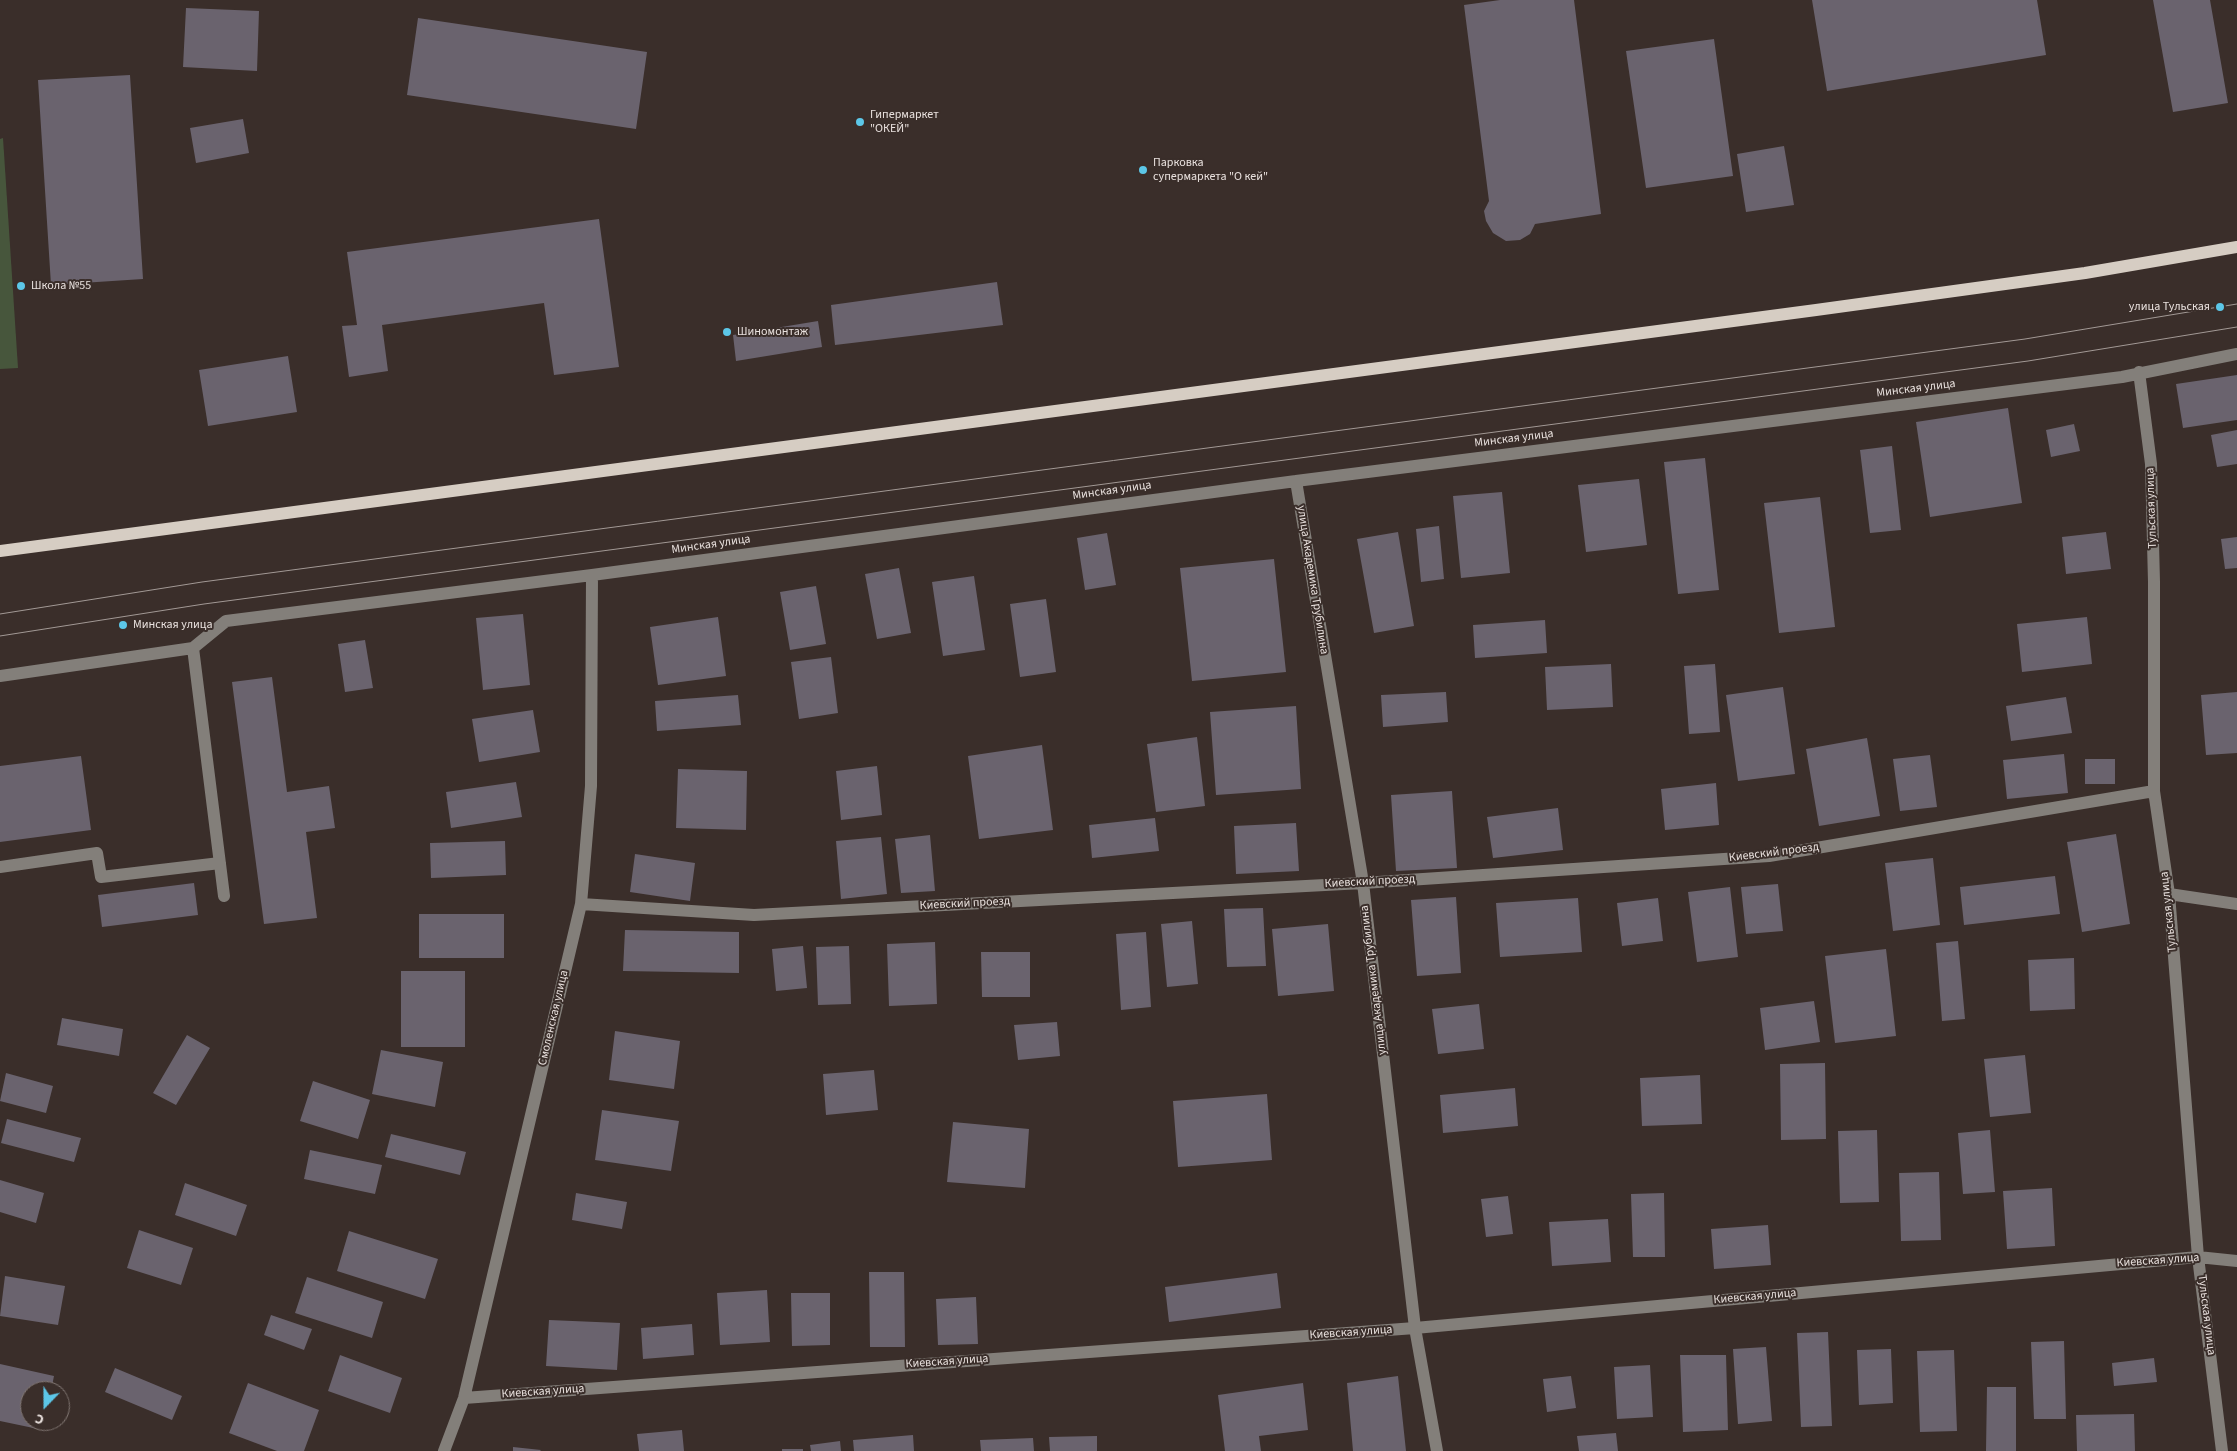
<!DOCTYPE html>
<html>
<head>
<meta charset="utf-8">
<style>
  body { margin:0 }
  #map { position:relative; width:2237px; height:1451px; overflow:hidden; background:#3a2e2a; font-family:"Source Sans 3",sans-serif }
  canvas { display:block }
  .north { position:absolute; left:20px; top:1381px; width:50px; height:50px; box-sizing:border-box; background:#3a2e2a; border:1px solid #807672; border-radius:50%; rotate:202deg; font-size:14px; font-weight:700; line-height:20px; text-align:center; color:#e9e1de }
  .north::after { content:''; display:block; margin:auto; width:18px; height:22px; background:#5cc7e8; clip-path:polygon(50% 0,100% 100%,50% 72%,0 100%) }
</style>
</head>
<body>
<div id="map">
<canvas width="2237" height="1451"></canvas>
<div class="north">С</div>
</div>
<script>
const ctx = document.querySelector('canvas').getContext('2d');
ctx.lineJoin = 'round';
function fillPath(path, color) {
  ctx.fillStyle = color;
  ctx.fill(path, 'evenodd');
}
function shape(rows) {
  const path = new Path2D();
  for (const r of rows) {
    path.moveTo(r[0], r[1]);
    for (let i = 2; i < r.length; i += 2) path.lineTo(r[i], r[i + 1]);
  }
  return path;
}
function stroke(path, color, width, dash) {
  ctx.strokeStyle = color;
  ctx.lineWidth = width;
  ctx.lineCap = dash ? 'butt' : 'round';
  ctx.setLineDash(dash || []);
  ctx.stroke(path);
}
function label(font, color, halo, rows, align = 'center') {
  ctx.font = font + ' "Source Sans 3",sans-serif';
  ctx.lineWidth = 4;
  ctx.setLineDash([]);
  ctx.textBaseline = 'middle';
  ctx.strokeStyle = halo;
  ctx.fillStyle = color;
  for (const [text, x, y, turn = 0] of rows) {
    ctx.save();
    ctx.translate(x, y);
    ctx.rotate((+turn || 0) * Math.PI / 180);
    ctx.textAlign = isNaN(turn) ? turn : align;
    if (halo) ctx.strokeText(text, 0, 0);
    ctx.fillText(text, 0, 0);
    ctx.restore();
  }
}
const green = shape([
  [3,138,18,368,0,369,0,139]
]);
const building = shape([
  [1500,0,1574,0,1601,214,1535,224,1530,234,1520,240,1506,241,1493,233,1486,221,1484,211,1489,201,1464,5],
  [1812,0,2037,0,2046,55,1827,91],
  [2153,0,2210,0,2228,103,2173,112],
  [186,8,259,11,257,71,183,67],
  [418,18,647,52,636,129,407,95],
  [1714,39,1733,176,1646,188,1626,51],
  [130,75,143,279,51,285,38,80],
  [243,119,249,153,196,163,190,128],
  [1784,146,1794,205,1746,212,1737,154],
  [599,219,619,367,554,375,544,303,382,325,388,371,349,377,342,326,357,325,347,252],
  [997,282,1003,325,835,345,831,305],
  [818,321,822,347,736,361,733,335],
  [288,356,297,412,208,426,199,370],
  [2237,375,2237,420,2183,428,2176,384],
  [2008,408,2022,503,1930,517,1916,422],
  [2074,424,2080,451,2051,457,2046,430],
  [2237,430,2237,464,2217,467,2211,435],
  [1892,446,1901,530,1870,533,1860,450],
  [1705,458,1719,590,1678,594,1664,462],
  [1639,479,1647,545,1586,552,1578,485],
  [1502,492,1510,573,1461,578,1453,496],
  [1820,497,1835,627,1779,633,1764,503],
  [1439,526,1444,579,1421,582,1416,529],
  [1398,532,1414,626,1374,633,1357,539],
  [2106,532,2111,569,2066,574,2062,537],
  [1107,533,1116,585,1085,590,1077,538],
  [2237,537,2237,568,2225,569,2221,539],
  [1274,559,1286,672,1192,681,1180,568],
  [899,568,911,633,877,639,865,574],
  [974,576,985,650,943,656,932,582],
  [816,586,826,644,790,650,780,592],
  [1046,599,1056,672,1020,677,1010,604],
  [523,614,530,685,483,690,476,618],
  [718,617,726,676,658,685,650,627],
  [2087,617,2092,664,2022,672,2017,624],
  [1545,620,1547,653,1475,658,1473,625],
  [365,640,373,688,345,692,338,644],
  [831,657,838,713,799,719,791,662],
  [1611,664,1613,707,1547,710,1545,667],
  [1715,664,1720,732,1689,734,1684,666],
  [272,677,287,792,329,786,335,828,306,832,317,918,264,924,232,682],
  [1783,687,1795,774,1738,781,1726,695],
  [1446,692,1448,722,1383,727,1381,695],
  [2237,692,2237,753,2206,755,2201,695],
  [738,695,741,725,657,731,655,701],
  [2066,697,2072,733,2011,741,2006,706],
  [1296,706,1301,789,1216,795,1210,712],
  [533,710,540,752,479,762,472,719],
  [1197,737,1205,806,1156,812,1147,744],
  [1867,738,1880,816,1819,826,1806,749],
  [1042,745,1053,830,979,839,968,756],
  [2064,754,2068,793,2007,799,2003,760],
  [1930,755,1937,807,1900,811,1893,759],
  [81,756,91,830,0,842,0,766],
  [2085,759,2115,759,2115,784,2085,784],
  [877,766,882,815,841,820,836,771],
  [678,769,747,771,746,830,676,828],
  [516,782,522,817,451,828,446,792],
  [1716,783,1719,825,1665,830,1661,789],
  [1452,791,1457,868,1396,871,1391,795],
  [1558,808,1563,850,1493,858,1487,817],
  [1155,818,1159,851,1092,858,1089,825],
  [1296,823,1299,871,1236,874,1234,826],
  [2116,834,2130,924,2082,932,2067,842],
  [930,835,935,891,901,893,895,839],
  [881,837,887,894,841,899,836,841],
  [505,841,506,875,431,878,430,843],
  [635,854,695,863,690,901,630,892],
  [1933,858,1940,925,1893,931,1885,863],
  [2055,876,2060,914,1964,925,1960,887],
  [194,883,198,915,102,927,98,895],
  [1778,884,1783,931,1746,934,1741,887],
  [1730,887,1738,957,1697,962,1688,892],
  [1456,897,1461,973,1417,976,1411,900],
  [1578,898,1582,952,1500,957,1496,903],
  [1658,898,1663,941,1622,946,1617,903],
  [1263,908,1266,966,1227,967,1224,909],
  [419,914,504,914,504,958,419,958],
  [1192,921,1198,984,1167,987,1161,924],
  [1328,924,1334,991,1278,996,1272,929],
  [625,930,739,932,739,973,623,971],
  [1146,932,1151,1007,1121,1010,1116,934],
  [1958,941,1965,1019,1942,1021,1936,943],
  [935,942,937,1004,889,1006,887,944],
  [803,946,807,988,776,991,772,949],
  [849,946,851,1004,818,1005,816,947],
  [1886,949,1896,1036,1835,1043,1825,956],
  [981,952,1030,952,1030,997,982,997],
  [2074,958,2075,1009,2030,1011,2028,960],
  [401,971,465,971,465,1047,401,1047],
  [1814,1001,1820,1042,1765,1050,1760,1008],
  [1479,1004,1484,1049,1438,1054,1432,1009],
  [62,1018,123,1029,119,1056,57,1045],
  [1057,1022,1060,1056,1018,1060,1014,1025],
  [615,1031,680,1041,674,1089,609,1080],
  [187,1035,210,1048,176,1105,153,1093],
  [381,1050,443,1062,435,1107,372,1094],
  [2025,1055,2031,1113,1990,1117,1984,1059],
  [1825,1063,1826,1139,1781,1140,1780,1064],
  [874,1070,878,1110,826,1115,823,1074],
  [6,1073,53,1086,46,1113,0,1101],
  [1700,1075,1702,1124,1642,1126,1640,1078],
  [313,1081,370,1100,358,1139,300,1121],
  [1515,1088,1518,1126,1443,1133,1440,1095],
  [1267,1094,1272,1160,1178,1167,1173,1101],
  [602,1110,679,1121,671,1171,595,1160],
  [7,1119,81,1138,74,1162,1,1143],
  [953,1122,1029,1129,1025,1188,947,1182],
  [1877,1130,1879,1202,1840,1203,1838,1131],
  [1990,1130,1995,1192,1963,1194,1958,1133],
  [391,1134,466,1152,460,1175,385,1157],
  [310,1150,382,1165,375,1194,304,1179],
  [1939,1172,1941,1240,1901,1241,1899,1173],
  [0,1180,44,1193,36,1223,0,1212],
  [185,1183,247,1205,236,1236,175,1215],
  [2052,1188,2055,1246,2007,1249,2003,1191],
  [576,1193,627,1202,622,1229,572,1220],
  [1664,1193,1665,1257,1633,1257,1631,1194],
  [1508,1196,1513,1234,1486,1237,1481,1199],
  [1608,1219,1611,1262,1552,1266,1549,1222],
  [1768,1225,1771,1265,1714,1269,1711,1229],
  [139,1230,193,1248,181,1285,127,1268],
  [349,1231,438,1259,425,1299,337,1271],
  [869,1272,904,1272,905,1347,870,1347],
  [1277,1273,1281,1308,1169,1322,1165,1287],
  [5,1276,65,1286,58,1325,0,1316],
  [307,1277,383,1302,372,1338,295,1313],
  [767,1290,770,1342,720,1345,717,1293],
  [791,1293,830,1293,830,1345,792,1346],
  [976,1297,978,1344,938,1345,936,1299],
  [271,1315,312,1329,304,1350,264,1335],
  [549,1320,620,1323,617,1370,546,1366],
  [692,1324,694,1355,643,1359,641,1328],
  [1828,1332,1832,1426,1801,1427,1797,1333],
  [2064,1341,2066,1419,2034,1419,2031,1342],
  [1766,1347,1772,1421,1738,1424,1733,1349],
  [1891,1349,1893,1403,1859,1405,1857,1350],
  [1954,1350,1957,1431,1920,1432,1917,1351],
  [340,1355,402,1378,390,1413,328,1391],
  [1680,1355,1726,1355,1728,1430,1683,1432],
  [2154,1358,2157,1382,2114,1386,2112,1363],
  [0,1364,54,1376,51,1391,30,1391,30,1421,44,1421,43,1430,0,1421],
  [1650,1365,1653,1417,1617,1419,1614,1367],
  [115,1368,182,1396,172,1420,105,1392],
  [1398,1376,1406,1451,1353,1451,1347,1383],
  [1571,1376,1576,1408,1547,1412,1543,1379],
  [248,1383,319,1410,304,1451,277,1451,229,1433],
  [1303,1383,1308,1430,1259,1436,1261,1451,1225,1451,1218,1395],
  [1987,1387,2016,1387,2016,1451,1986,1451],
  [2134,1414,2135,1451,2077,1451,2076,1415],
  [682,1430,684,1451,639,1451,637,1434],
  [1616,1433,1618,1451,1579,1451,1577,1436],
  [913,1435,914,1451,854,1451,853,1440],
  [1097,1436,1097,1451,1050,1451,1049,1437],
  [1033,1438,1034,1451,981,1451,980,1440],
  [840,1441,841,1451,811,1451,810,1445],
  [513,1447,541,1450,540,1451,513,1451],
  [782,1449,803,1449,803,1451,782,1451]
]);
const minor = shape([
  [2139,372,2151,464,2154,582,2154,791,2169,894,2198,1257,2222,1451],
  [1296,481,1363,883,1415,1328,1437,1451],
  [193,648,224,896],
  [0,676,193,648,226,621,592,575,1296,481,2122,377,2237,354],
  [0,867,97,853,101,877,220,863],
  [2169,894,2237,904],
  [581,904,754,915,1363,883,1769,856,2154,791],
  [464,1398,1415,1328,2198,1257,2237,1261],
  [444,1451,464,1398,581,904,591,786,592,575]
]);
const major = shape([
  [0,551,1816,310,2085,273,2237,247]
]);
const tram = shape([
  [0,614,202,582,2025,339,2237,304],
  [0,636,204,604,2028,361,2237,327]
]);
const markers = [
  [860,122,5,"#5cc7e8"],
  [1143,170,5,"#5cc7e8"],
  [21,286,5,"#5cc7e8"],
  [2220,307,5,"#5cc7e8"],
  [727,332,5,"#5cc7e8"],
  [123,625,5,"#5cc7e8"]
];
const poiNames = [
  ["Гипермаркет",870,115],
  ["\"ОКЕЙ\"",870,129],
  ["Парковка",1153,163],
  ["супермаркета \"О кей\"",1153,177],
  ["Школа №55",31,286],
  ["улица Тульская",2210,307,"right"],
  ["Шиномонтаж",737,332],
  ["Минская улица",133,625]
];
const streetNames = [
  ["Минская улица",1916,389,-7],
  ["Минская улица",1514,439,-7],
  ["Минская улица",1112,491,-8],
  ["Тульская улица",2152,508,-92],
  ["Минская улица",711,545,-8],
  ["улица Академика Трубилина",1312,580,81],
  ["Киевский проезд",1774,853,-7],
  ["Киевский проезд",1370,882,-3],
  ["Киевский проезд",965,904,-3],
  ["Тульская улица",2169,912,-96],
  ["улица Академика Трубилина",1374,980,-97],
  ["Смоленская улица",554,1018,-77],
  ["Киевская улица",2158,1261,-4],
  ["Киевская улица",1755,1297,-5],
  ["Тульская улица",2206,1315,83],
  ["Киевская улица",1351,1333,-4],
  ["Киевская улица",947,1362,-4],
  ["Киевская улица",543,1392,-4]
];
fillPath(green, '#47563c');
fillPath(building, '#6a636e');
stroke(minor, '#837f7a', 12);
stroke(major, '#d6cdc3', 12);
stroke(tram, '#a29995', 1);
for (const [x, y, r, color] of markers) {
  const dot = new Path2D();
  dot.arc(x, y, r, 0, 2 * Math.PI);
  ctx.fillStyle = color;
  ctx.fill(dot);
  stroke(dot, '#3a2e2a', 2);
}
label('12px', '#e9e1de', '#3a2e2a', poiNames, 'left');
label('12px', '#e9e1de', '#3a2e2a', streetNames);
</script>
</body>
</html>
